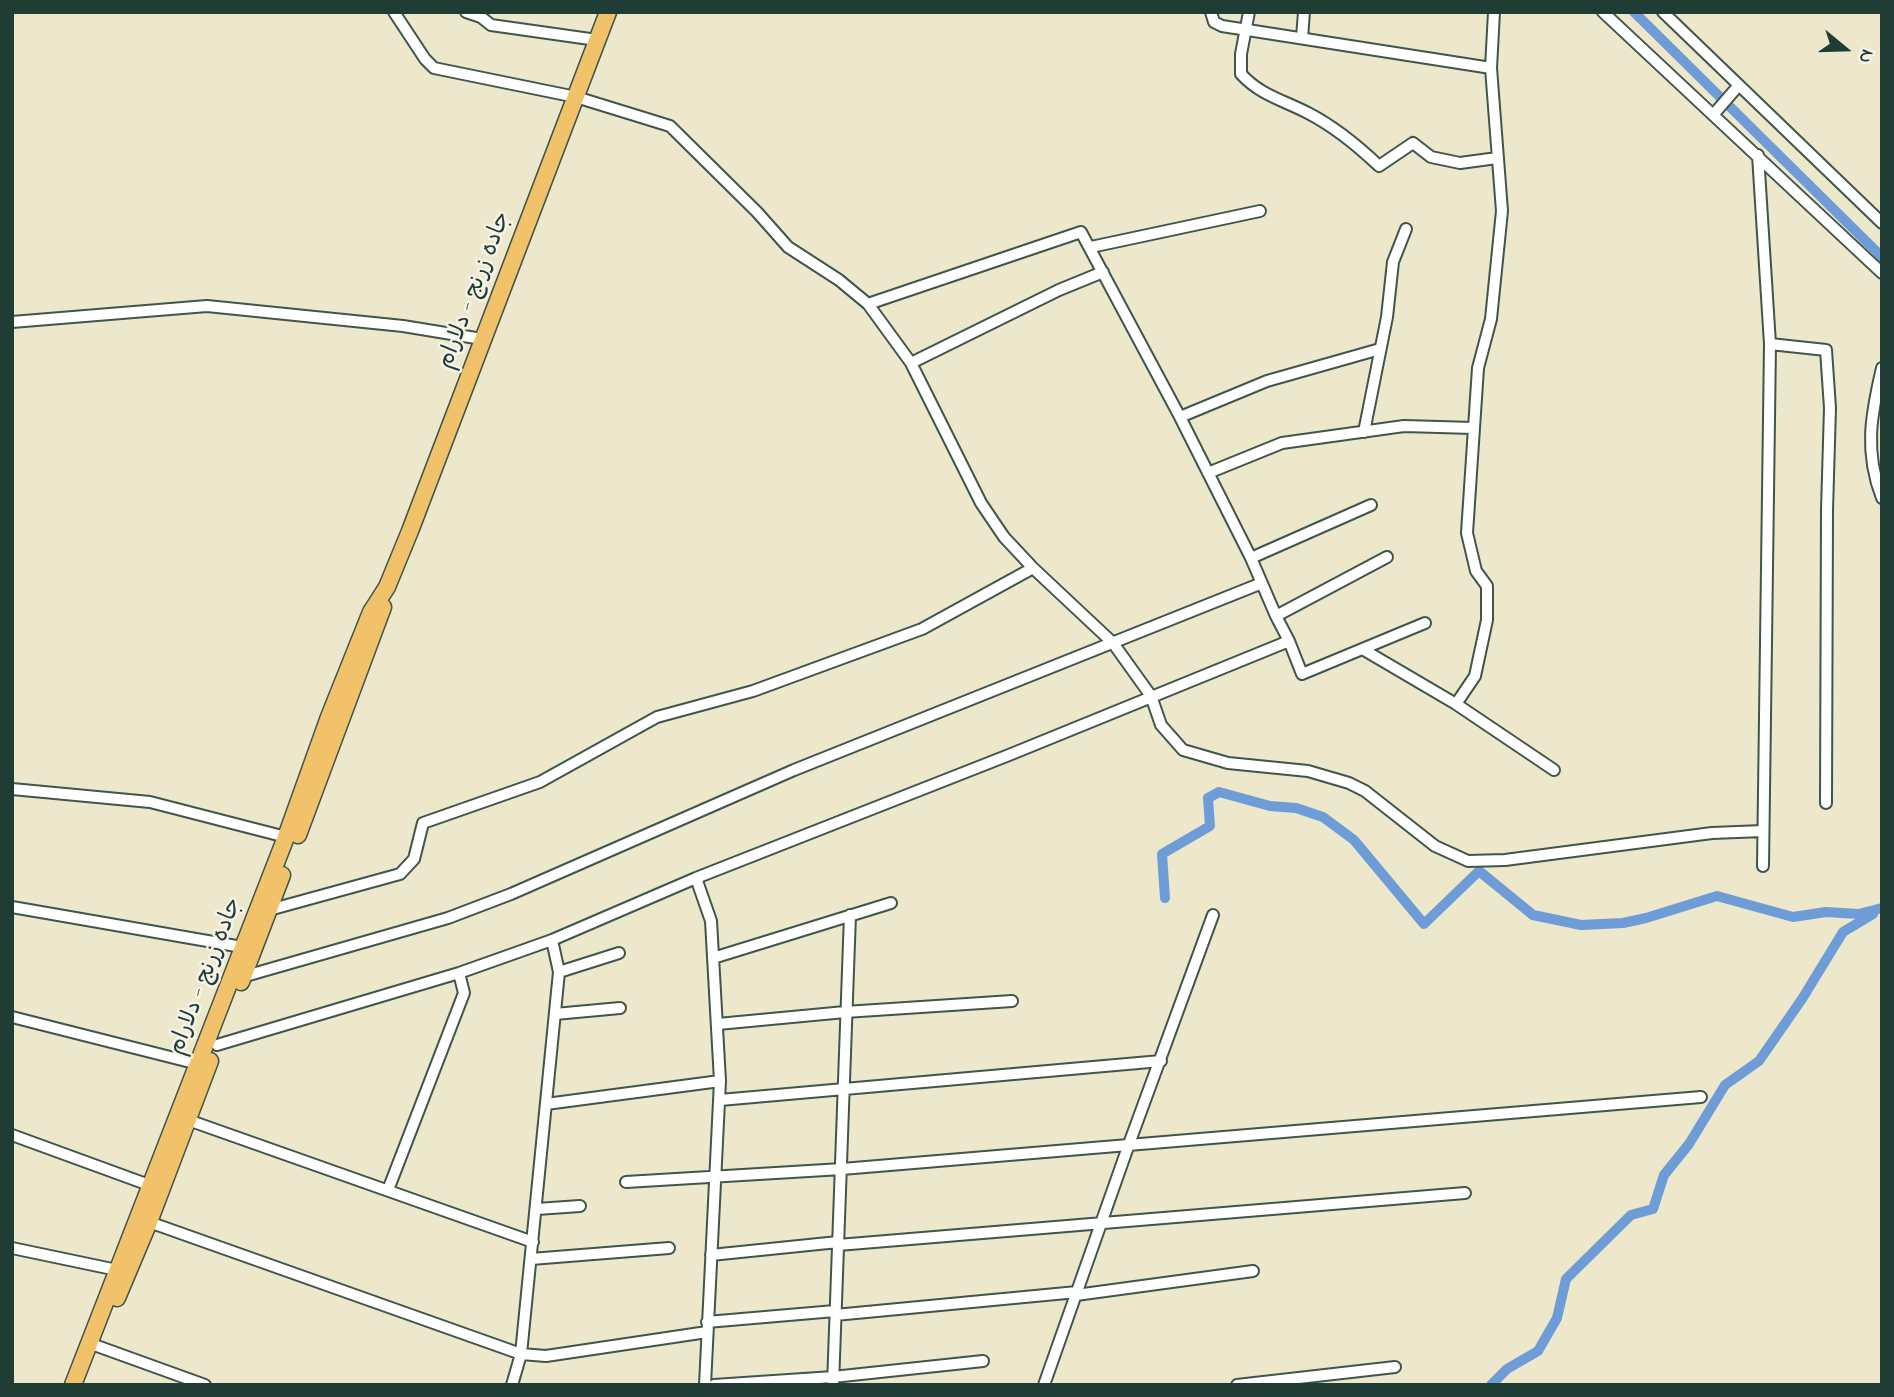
<!DOCTYPE html>
<meta charset="utf-8">
<style>
body{margin:0}
#map{position:relative;width:1894px;height:1397px;overflow:hidden;background:#ede7cc;font-family:"Indie Flower",sans-serif}
canvas{display:block}
.frame{position:absolute;inset:0;border:14px solid #1f3d34;pointer-events:none}
.north{position:absolute;left:1810px;top:14px;width:70px;height:70px;-webkit-text-stroke:5px #f7f3e8;paint-order:stroke;rotate:109deg;font-size:19px;font-weight:700;line-height:28px;text-align:center;color:#1f3d34}
.north::after{content:'';display:block;margin:auto;width:24px;height:32px;background:#1f3d34;clip-path:polygon(50% 0,100% 100%,50% 72%,0 100%)}
</style>
<div id="map">
<canvas width="1894" height="1397"></canvas>
<div class="frame"></div>
<div class="north">N</div>
</div>
<script>
const ctx = document.querySelector('canvas').getContext('2d');
ctx.lineJoin = 'round';
function stroke(path, color, width, dash) {
  ctx.strokeStyle = color;
  ctx.lineWidth = width;
  ctx.lineCap = dash ? 'butt' : 'round';
  ctx.setLineDash(dash || []);
  ctx.stroke(path);
}
function label(font, color, halo, rows, align = 'center') {
  ctx.font = font + ' "Indie Flower","Playpen Sans Arabic",sans-serif';
  ctx.lineWidth = 5;
  ctx.setLineDash([]);
  ctx.textBaseline = 'middle';
  ctx.strokeStyle = halo;
  ctx.fillStyle = color;
  for (const [text, x, y, turn = 0] of rows) {
    ctx.save();
    ctx.translate(x, y);
    ctx.rotate((+turn || 0) * Math.PI / 180);
    ctx.textAlign = isNaN(turn) ? turn : align;
    if (halo) ctx.strokeText(text, 0, 0);
    ctx.fillText(text, 0, 0);
    ctx.restore();
  }
}
stroke(new Path2D(`
 M 1634,12 L 1882,257
 M 1165,898 L 1162,854 L 1210,826 L 1208,798 L 1219,792 L 1270,806 L 1296,808 L 1323,817 L 1354,840 L 1424,924 L 1479,871 L 1533,915 L 1581,925 L 1623,923 L 1646,918 L 1717,896 L 1793,917 L 1826,912 L 1859,914 L 1882,908
 M 1491,1385 L 1507,1369 L 1538,1351 L 1557,1318 L 1566,1279 L 1631,1215 L 1653,1209 L 1664,1175 L 1689,1144 L 1725,1085 L 1759,1061 L 1802,999 L 1843,932 L 1873,914`), '#6d9cd6', 10);
const minor = new Path2D(`
 M 394,12 L 425,59 L 434,68 L 576,97 L 670,126 L 757,212 L 788,247 L 839,280 L 868,304 L 911,363 L 981,503 L 1004,537 L 1033,568 L 1113,643 L 1151,696 L 1161,725 L 1183,750 L 1228,763 L 1308,771 L 1349,783 L 1365,791 L 1435,846 L 1468,861 L 1505,860 L 1712,833 L 1763,831
 M 466,12 L 481,17 L 491,25 L 597,40
 M 1211,12 L 1214,22 L 1222,26 L 1491,68 L 1502,211 L 1491,319 L 1478,368 L 1467,533 L 1476,571 L 1487,586 L 1487,620 L 1475,676 L 1456,704
 M 1249,12 L 1241,54 L 1241,74 C 1260,95 1283,100 1308,113 C 1335,127 1357,145 1379,166 L 1413,143 L 1431,157 L 1460,163 L 1497,158
 M 1603,12 L 1882,273
 M 1663,12 L 1882,223
 M 1302,38 L 1304,12
 M 1491,68 L 1494,12
 M 1713,115 L 1739,85
 M 1758,155 L 1770,344 L 1763,866
 M 1091,247 L 1260,211
 M 868,304 L 1081,232 L 1180,417 L 1251,558 L 1276,616
 M 12,322 L 207,306 L 403,326 L 482,339
 M 1770,344 L 1826,350 L 1830,408 L 1827,510 L 1826,803
 M 911,363 L 1059,290 L 1103,272
 M 1882,368 C 1871,415 1864,452 1882,498
 M 1180,417 L 1267,381 L 1380,349
 M 1364,432 L 1387,317 L 1393,262 L 1406,229
 M 1208,473 L 1282,443 L 1404,426 L 1473,428
 M 1251,558 L 1371,505
 M 1289,641 L 1302,674 L 1425,623
 M 1364,650 L 1456,704 L 1554,770
 M 12,789 L 150,802 L 286,837
 M 696,878 L 711,921 L 720,1081 L 705,1385
 M 12,907 L 242,947
 M 269,910 L 400,874 L 414,859 L 423,823 L 540,782 L 657,717 L 753,691 L 922,629 L 1033,568
 M 713,958 L 891,903
 M 559,972 L 619,953
 M 242,977 L 448,918 L 511,894 L 794,770 L 1262,583
 M 555,1014 L 620,1008
 M 12,1017 L 198,1064
 M 718,1024 L 845,1012 L 1012,1001
 M 217,1045 L 459,973 L 552,940 L 696,878 L 1009,755 L 1289,641 L 1276,616 L 1387,557
 M 720,1100 L 1161,1061
 M 546,1104 L 720,1081
 M 188,1120 L 533,1242
 M 12,1135 L 149,1185
 M 626,1182 L 842,1169 L 1701,1097
 M 388,1190 L 464,993 L 459,973
 M 537,1209 L 580,1206
 M 149,1222 L 521,1354 L 546,1356 L 707,1332
 M 838,1245 L 1465,1193
 M 12,1248 L 117,1270
 M 711,1255 L 838,1242
 M 531,1259 L 669,1248
 M 1076,1295 L 1253,1271
 M 835,1315 L 1077,1292
 M 707,1322 L 835,1311
 M 97,1346 L 205,1385
 M 512,1385 L 521,1354 L 559,972 L 552,940
 M 714,1385 L 833,1377 L 983,1361
 M 833,1385 L 850,915
 M 1044,1385 L 1129,1144 L 1213,915
 M 1237,1385 L 1395,1367`);
const highway = new Path2D(`
 M 298,835 L 383,607
 M 241,982 L 282,875
 M 117,1298 L 149,1222 L 210,1061
 M 73,1385 L 286,837 L 329,717 L 371,612 L 387,587 L 410,531 L 608,12`);
stroke(minor, '#3e564b', 14);
stroke(highway, '#3e564b', 19);
stroke(minor, '#fff', 10);
stroke(highway, '#f2c26a', 16);
label('23px', '#1f3d34', '#f7f3e8', [
 ["جاده زرنج - دلارام",476,291,-69],
 ["جاده زرنج - دلارام",207,977,-69]
]);
</script>
